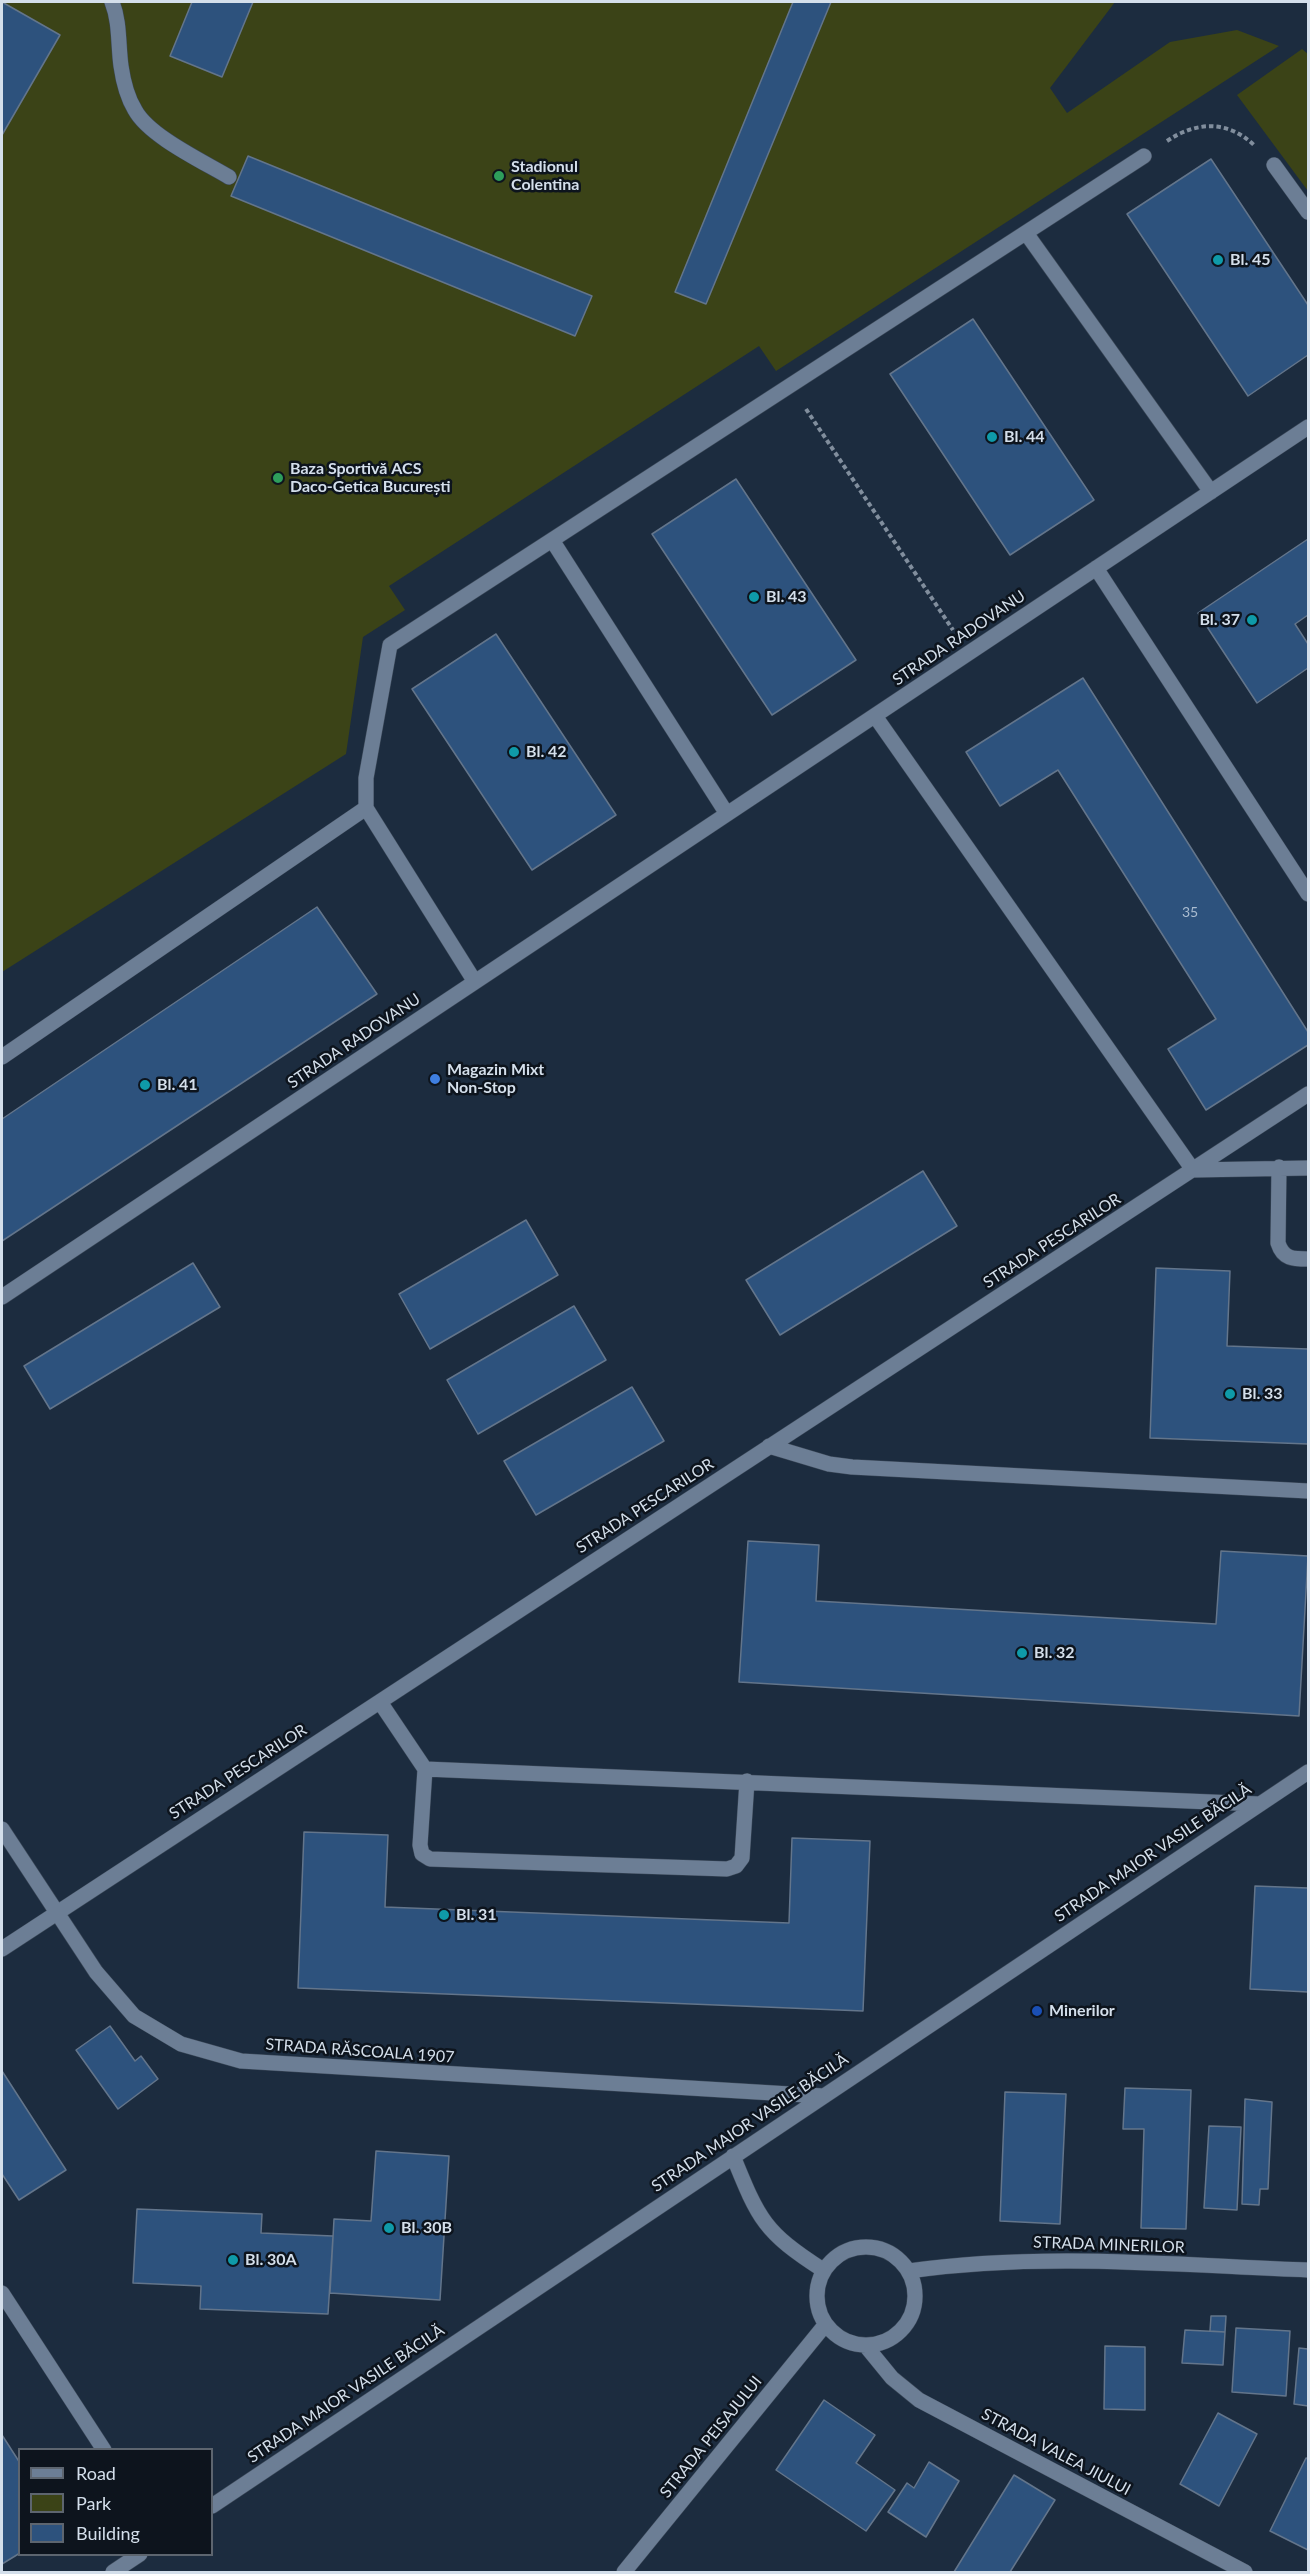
<!DOCTYPE html>
<meta charset="utf-8">
<style>
body{margin:0}
#map{position:relative;width:1310px;height:2574px;overflow:hidden;background:#1c2c3f;font-family:Lato,sans-serif}
canvas{display:block}
.frame{position:absolute;inset:0;border:3px solid #d4dfeb;pointer-events:none}
.legend{position:absolute;left:18px;top:2448px;width:195px;height:108px;box-sizing:border-box;background:#0d141d;border:2px solid #5d656f;margin:0;padding:8px 10px;list-style:none;font-size:18px;color:#d4dfeb}
.legend li{display:flex;align-items:center;gap:12px;height:30px}
.legend b{width:30px;border:2px solid #5d656f}
</style>
<div id="map">
<canvas width="1310" height="2574"></canvas>
<div class="frame"></div>
<ul class="legend">
<li><b style="height:8px;background:#6c7e95"></b>Road</li>
<li><b style="height:16px;background:#3b4317"></b>Park</li>
<li><b style="height:16px;background:#2d527d"></b>Building</li>
</ul>
</div>
<script>
const ctx = document.querySelector('canvas').getContext('2d');
ctx.lineJoin = 'round';
function paint(path, color) {
  ctx.fillStyle = color;
  ctx.fill(path, 'evenodd');
}
function stroke(path, color, width, dash) {
  ctx.strokeStyle = color;
  ctx.lineWidth = width;
  ctx.lineCap = dash ? 'butt' : 'round';
  ctx.setLineDash(dash || []);
  ctx.stroke(path);
}
function label(font, color, halo, rows, align = 'center') {
  ctx.font = font + ' Lato,sans-serif';
  ctx.lineWidth = 5;
  ctx.setLineDash([]);
  ctx.textBaseline = 'middle';
  ctx.strokeStyle = halo;
  ctx.fillStyle = color;
  for (const [text, x, y, turn = 0] of rows) {
    ctx.save();
    ctx.translate(x, y);
    ctx.rotate((+turn || 0) * Math.PI / 180);
    ctx.textAlign = isNaN(turn) ? turn : align;
    if (halo) ctx.strokeText(text, 0, 0);
    ctx.fillText(text, 0, 0);
    ctx.restore();
  }
}
paint(new Path2D(`
 M 2,2 L 1115,2 L 1050,88 L 1067,113 L 1170,42 L 1237,30 L 1279,46 L 776,371 L 759,346 L 389,586 L 405,610 L 363,637 L 346,754 L 2,972 Z
 M 1302,49 L 1308,54 L 1308,191 L 1237,95 Z`), '#3b4317');
const building = new Path2D(`
 M 2,2 L 60,35 L 2,135 Z
 M 192,2 L 253,2 L 222,77 L 170,56 Z
 M 793,2 L 831,2 L 706,304 L 675,292 Z
 M 248,156 L 592,296 L 575,336 L 231,196 Z
 M 1211,159 L 1308,305 L 1308,355 L 1248,396 L 1127,214 Z
 M 973,319 L 1094,500 L 1010,555 L 890,374 Z
 M 736,479 L 856,660 L 772,715 L 652,534 Z
 M 1308,539 L 1308,615 L 1295,624 L 1308,644 L 1308,668 L 1257,703 L 1198,613 Z
 M 496,634 L 616,815 L 532,870 L 412,689 Z
 M 1083,678 L 1308,1032 L 1308,1045 L 1206,1110 L 1168,1049 L 1216,1019 L 1058,770 L 1000,806 L 966,752 Z
 M 317,907 L 377,994 L 2,1241 L 2,1119 Z
 M 923,1171 L 957,1226 L 780,1335 L 746,1280 Z
 M 526,1220 L 558,1275 L 430,1349 L 399,1294 Z
 M 193,1263 L 220,1307 L 50,1409 L 24,1366 Z
 M 1156,1268 L 1230,1271 L 1227,1346 L 1308,1349 L 1308,1444 L 1150,1438 Z
 M 574,1306 L 606,1360 L 478,1434 L 447,1380 Z
 M 632,1387 L 664,1441 L 536,1515 L 504,1461 Z
 M 748,1541 L 819,1545 L 816,1601 L 1216,1624 L 1221,1551 L 1308,1556 L 1299,1716 L 739,1682 Z
 M 304,1832 L 388,1835 L 385,1907 L 789,1923 L 792,1838 L 870,1841 L 863,2011 L 298,1988 Z
 M 1255,1886 L 1308,1888 L 1308,1992 L 1250,1989 Z
 M 110,2026 L 135,2061 L 141,2056 L 158,2079 L 118,2109 L 76,2050 Z
 M 2,2071 L 66,2170 L 19,2200 L 2,2174 Z
 M 1125,2088 L 1191,2090 L 1186,2229 L 1141,2228 L 1144,2129 L 1123,2129 Z
 M 1005,2092 L 1066,2094 L 1060,2224 L 1000,2221 Z
 M 1245,2099 L 1272,2102 L 1268,2189 L 1260,2189 L 1259,2205 L 1242,2204 Z
 M 1209,2126 L 1241,2127 L 1237,2210 L 1204,2208 Z
 M 376,2151 L 449,2156 L 440,2300 L 330,2293 L 334,2219 L 371,2221 Z
 M 137,2209 L 262,2214 L 261,2233 L 333,2236 L 328,2314 L 200,2309 L 201,2286 L 133,2283 Z
 M 1211,2316 L 1226,2316 L 1225,2332 L 1210,2331 Z
 M 1236,2328 L 1290,2331 L 1286,2396 L 1232,2392 Z
 M 1185,2330 L 1225,2332 L 1223,2365 L 1182,2363 Z
 M 1105,2346 L 1145,2347 L 1145,2410 L 1104,2409 Z
 M 1299,2348 L 1308,2349 L 1308,2406 L 1294,2404 Z
 M 824,2400 L 875,2435 L 856,2463 L 895,2490 L 866,2531 L 776,2470 Z
 M 1218,2413 L 1257,2434 L 1219,2506 L 1180,2484 Z
 M 2,2435 L 20,2463 L 20,2553 L 2,2564 Z
 M 1306,2458 L 1308,2459 L 1308,2550 L 1270,2531 Z
 M 929,2462 L 959,2481 L 926,2537 L 888,2512 L 907,2483 L 914,2488 Z
 M 1014,2475 L 1055,2500 L 1010,2572 L 954,2572 Z`);
paint(building, '#2d527d');
stroke(building, '#63758b', 1.5);
const minor = new Path2D(`
 M 112,2 C 120,22 118,44 121,66 C 123,80 127,97 135,110 C 149,136 202,161 229,177
 M 1274,165 L 1308,212
 M 1026,233 L 1211,492
 M 552,540 L 727,814
 M 1096,568 L 1308,894
 M 875,716 L 1193,1170 L 1308,1168
 M 475,982 L 366,808 L 366,778 L 390,645 L 1144,156
 M 2,1057 L 366,808
 M 1279,1167 L 1278,1243 C 1283,1259 1293,1259 1308,1259
 M 2,1297 L 1308,427
 M 769,1446 L 829,1464 L 852,1467 L 1308,1491
 M 380,1702 L 425,1769 L 1259,1804
 M 425,1769 L 420,1845 L 422,1854 L 430,1859 L 727,1869 L 736,1866 L 742,1858 L 747,1781
 M 2,1829 L 96,1972 L 134,2016 L 181,2044 L 241,2061 L 823,2096
 M 2,1949 L 1308,1094
 M 733,2156 C 759,2220 764,2232 823,2270
 M817 2296a49 49 0 1 1 98 0a49 49 0 1 1-98 0Z
 M 909,2271 C 1041,2252 1175,2265 1308,2270
 M 2,2293 L 104,2450
 M 865,2345 L 892,2378 L 919,2400 L 1245,2572
 M 212,2506 L 1308,1772
 M 113,2572 L 140,2554
 M 624,2572 L 825,2325`);
stroke(minor, '#3c4959', 16);
stroke(new Path2D(`
 M 1167,141 C 1197,121 1228,120 1255,146
 M 806,409 L 953,630`), '#818e9d', 4, [4.5, 3]);
stroke(minor, '#6c7e95', 15);
for (const [x, y, r, color] of [
 [499,176,6,"#2e9e5b"],
 [1218,260,6,"#0f9aa8"],
 [992,437,6,"#0f9aa8"],
 [278,478,6,"#2e9e5b"],
 [754,597,6,"#0f9aa8"],
 [1252,620,6,"#0f9aa8"],
 [514,752,6,"#0f9aa8"],
 [435,1079,6,"#3f7fe0"],
 [145,1085,6,"#0f9aa8"],
 [1230,1394,6,"#0f9aa8"],
 [1022,1653,6,"#0f9aa8"],
 [444,1915,6,"#0f9aa8"],
 [1037,2011,6,"#1a4fb4"],
 [389,2228,6,"#0f9aa8"],
 [233,2260,6,"#0f9aa8"]
]) {
  const dot = new Path2D();
  dot.arc(x, y, r, 0, 2 * Math.PI);
  ctx.fillStyle = color;
  ctx.fill(dot);
  stroke(dot, '#0d141d', 2);
}
label('14px', '#aabcd0', null, [
 ["35",1190,912]
]);
label('bold 16px', '#d4dfeb', '#0d141d', [
 ["Stadionul",511,167],
 ["Colentina",511,185],
 ["Bl. 45",1230,260],
 ["Bl. 44",1004,437],
 ["Baza Sportivă ACS",290,469],
 ["Daco-Getica București",290,487],
 ["Bl. 43",766,597],
 ["Bl. 37",1240,620,"right"],
 ["Bl. 42",526,752],
 ["Magazin Mixt",447,1070],
 ["Non-Stop",447,1088],
 ["Bl. 41",157,1085],
 ["Bl. 33",1242,1394],
 ["Bl. 32",1034,1653],
 ["Bl. 31",456,1915],
 ["Minerilor",1049,2011],
 ["Bl. 30B",401,2228],
 ["Bl. 30A",245,2260]
], 'left');
label('16px', '#d4dfeb', '#0d141d', [
 ["STRADA RADOVANU",959,638,-34],
 ["STRADA RADOVANU",354,1041,-34],
 ["STRADA PESCARILOR",1052,1241,-33],
 ["STRADA PESCARILOR",645,1506,-33],
 ["STRADA PESCARILOR",238,1772,-33],
 ["STRADA MAIOR VASILE BĂCILĂ",1153,1853,-34],
 ["STRADA RĂSCOALA 1907",360,2051,4],
 ["STRADA MAIOR VASILE BĂCILĂ",750,2123,-34],
 ["STRADA MINERILOR",1109,2245,2],
 ["STRADA MAIOR VASILE BĂCILĂ",346,2394,-34],
 ["STRADA PEISAJULUI",711,2437,-51],
 ["STRADA VALEA JIULUI",1056,2452,28]
]);
</script>
